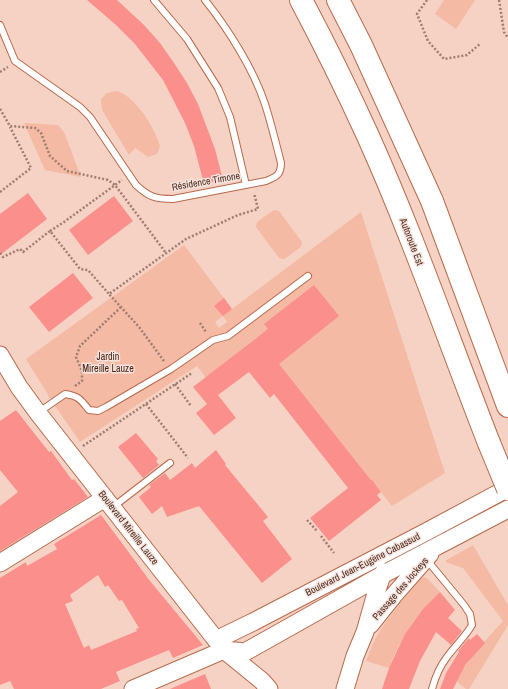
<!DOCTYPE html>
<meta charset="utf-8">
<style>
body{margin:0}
canvas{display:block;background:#f5d2c4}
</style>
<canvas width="508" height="689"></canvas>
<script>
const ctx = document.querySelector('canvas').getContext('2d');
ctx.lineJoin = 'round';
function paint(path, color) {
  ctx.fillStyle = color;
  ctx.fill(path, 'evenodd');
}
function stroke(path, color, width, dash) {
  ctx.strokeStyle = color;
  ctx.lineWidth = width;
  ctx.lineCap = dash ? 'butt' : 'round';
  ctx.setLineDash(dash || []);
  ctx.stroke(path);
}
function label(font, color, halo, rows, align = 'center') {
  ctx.font = font + ' "Archivo Narrow",sans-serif';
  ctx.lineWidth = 3;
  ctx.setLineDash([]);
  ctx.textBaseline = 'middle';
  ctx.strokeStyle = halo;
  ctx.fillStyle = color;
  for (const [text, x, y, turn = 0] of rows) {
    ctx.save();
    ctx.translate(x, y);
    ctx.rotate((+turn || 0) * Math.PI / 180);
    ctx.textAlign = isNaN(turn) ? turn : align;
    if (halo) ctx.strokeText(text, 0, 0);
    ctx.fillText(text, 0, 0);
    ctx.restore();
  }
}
paint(new Path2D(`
 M 444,0 L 475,0 L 456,29 L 435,14 Z
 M 117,91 C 137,98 154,127 160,146 L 157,154 L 148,157 L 135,148 L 129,155 L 102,110 L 101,99 L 107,93 Z
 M 24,123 L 58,125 L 64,132 L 81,177 L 45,170 Z
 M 274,210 L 279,211 L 302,242 L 301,247 L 284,259 L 279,258 L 256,227 L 257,222 Z
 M 361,212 L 445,473 L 392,506 L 257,337 L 206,378 L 197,366 L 80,442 L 53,403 L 26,359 L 184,245 L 232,309 ZM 223,316 L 227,322 L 219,328 L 215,322 Z
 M 473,545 L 508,605 L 508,625 L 469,689 L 466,689 L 457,682 C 467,658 486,640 503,621 L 463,568 L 448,563 L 445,561 Z
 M 424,577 L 428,579 L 440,592 C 416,616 401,637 389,668 L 366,661 L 374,641 L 385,623 L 419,579 Z`), '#f4baa4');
paint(new Path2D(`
 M 87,0 L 117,0 L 144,25 L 160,43 L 174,63 L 187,83 L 198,104 L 215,149 L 223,180 L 204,184 L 194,146 L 185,123 L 163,80 L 135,44 L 116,25 Z
 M 28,193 L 47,219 L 0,255 L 0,214 Z
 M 114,196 L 133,221 L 88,255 L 69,230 Z
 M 73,273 L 93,298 L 49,332 L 29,307 Z
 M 314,285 L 339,316 L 279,364 L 371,480 L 372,480 L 381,492 L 377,495 L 381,500 L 329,541 L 310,518 L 348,488 L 274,394 L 270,398 L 249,372 L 218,395 L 236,418 L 214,435 L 196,413 L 207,404 L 193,387 L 268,329 L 264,324 Z
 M 224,298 L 232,309 L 223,316 L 214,306 Z
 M 16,410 L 49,452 L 51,451 L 72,480 L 74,479 L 88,497 L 0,551 L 0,506 L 18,492 L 0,470 L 0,421 Z
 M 136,433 L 158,459 L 156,461 L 159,465 L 143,478 L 118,447 Z
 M 216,450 L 226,464 L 225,465 L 268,517 L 263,521 L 292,559 L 262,583 L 199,506 L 167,517 L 162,506 L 152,514 L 139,497 L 151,487 L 149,485 L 165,473 L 170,480 L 192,463 L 195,468 Z
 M 101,515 L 150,581 L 203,645 L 173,658 L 169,650 L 116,672 L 120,681 L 101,689 L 14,689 L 10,681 L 0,685 L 0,578 L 26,562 L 27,566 L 57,549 L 54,544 ZM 98,575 L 105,587 L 108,585 L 119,601 L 122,600 L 139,628 L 136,629 L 137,631 L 91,650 L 89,645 L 84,648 L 65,604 L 73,601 L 70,595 Z
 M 440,592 L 455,610 L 448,618 L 462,631 L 451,645 L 436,632 L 420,661 L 409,689 L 382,689 L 389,668 L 405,634 L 423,609 Z
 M 477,634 L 485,643 L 466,664 L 453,689 L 440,689 L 446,673 L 459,652 L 458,651 L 469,638 L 470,640 Z
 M 205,674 L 211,689 L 170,689 Z`), '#fb8f8c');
const lane = new Path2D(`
 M 154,0 L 187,39 L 218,88 L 230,117 L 246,185
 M 0,25 L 15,61 L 80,107 L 90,117 L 136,185 C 149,197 155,199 173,199 L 266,181 C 276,177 281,175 281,163 C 276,143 271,123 265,104 C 253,68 228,29 205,0
 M 39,412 L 65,394 C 79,396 81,400 89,410 L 98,411 L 106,407 L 171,369 L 213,340 L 228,336 L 308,276
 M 113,507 L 170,463
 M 427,560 L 464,605 L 470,614 L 472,625 C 465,637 455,646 447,657 C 440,666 435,678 432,689`);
const secondary = new Path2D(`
 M 0,355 L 19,387 L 38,413 L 224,650 L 262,681 L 269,689
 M 0,563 L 105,498
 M 370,625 L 394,595 L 430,554
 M 216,640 L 253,622 L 426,532 L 508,488
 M 133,689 L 224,650 L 245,652 L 382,575 L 508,509
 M 345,689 L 355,656 L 365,632 L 376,593 L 382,575 L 384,572`);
const highway = new Path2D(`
 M 301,0 C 325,45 347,90 368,136 C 413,236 449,341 489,443
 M 338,0 L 361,45 L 432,201 L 508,406`);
stroke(lane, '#b86a4b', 8);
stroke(secondary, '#b86a4b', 19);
stroke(highway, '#b86a4b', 24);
stroke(new Path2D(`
 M 427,0 L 417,14 L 428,41 L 444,59 L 467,55 L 480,44
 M 499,0 L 504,32 L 508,38
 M 0,72 L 8,67
 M 0,109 L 10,126 L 35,128 L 41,133 L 50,156 L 67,171 L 108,180 L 115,185 L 166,253
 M 0,192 L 31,168 L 10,127
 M 50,231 L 64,222 L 122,180
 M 0,253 L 3,257 L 20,249 L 23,252 L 50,231 L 80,269 L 88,270 L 109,294
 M 200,323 L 206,332
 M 164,361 L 139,327 L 109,294 L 186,239 L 238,215 L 258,209 L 254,193
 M 175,384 L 191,406
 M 75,386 L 82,381 L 82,371 L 76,357 L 80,346 L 121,307
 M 146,404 L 188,458
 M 83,446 L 192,373
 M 307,520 L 317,531
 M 321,536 L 334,553`), '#9f7d6f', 2.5, [2, 2]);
stroke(lane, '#fff', 6);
stroke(secondary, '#fff', 17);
stroke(highway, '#fff', 22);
const highwayBridge = new Path2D(`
 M 489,443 L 508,489`);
stroke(highwayBridge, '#b86a4b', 24, []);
stroke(highwayBridge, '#fff', 22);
label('10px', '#4d2b1e', '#f5e3dd', [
 ["Résidence Timone",206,182,-10],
 ["Autoroute Est",411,242,69],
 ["Boulevard Mireille Lauze",128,528,52],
 ["Boulevard Jean-Eugène Cabassud",363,565,-27],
 ["Passage des Jockeys",401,589,-49]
]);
label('10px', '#461f10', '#f5e3dd', [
 ["Jardin",108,357],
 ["Mireille Lauze",108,369]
]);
</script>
